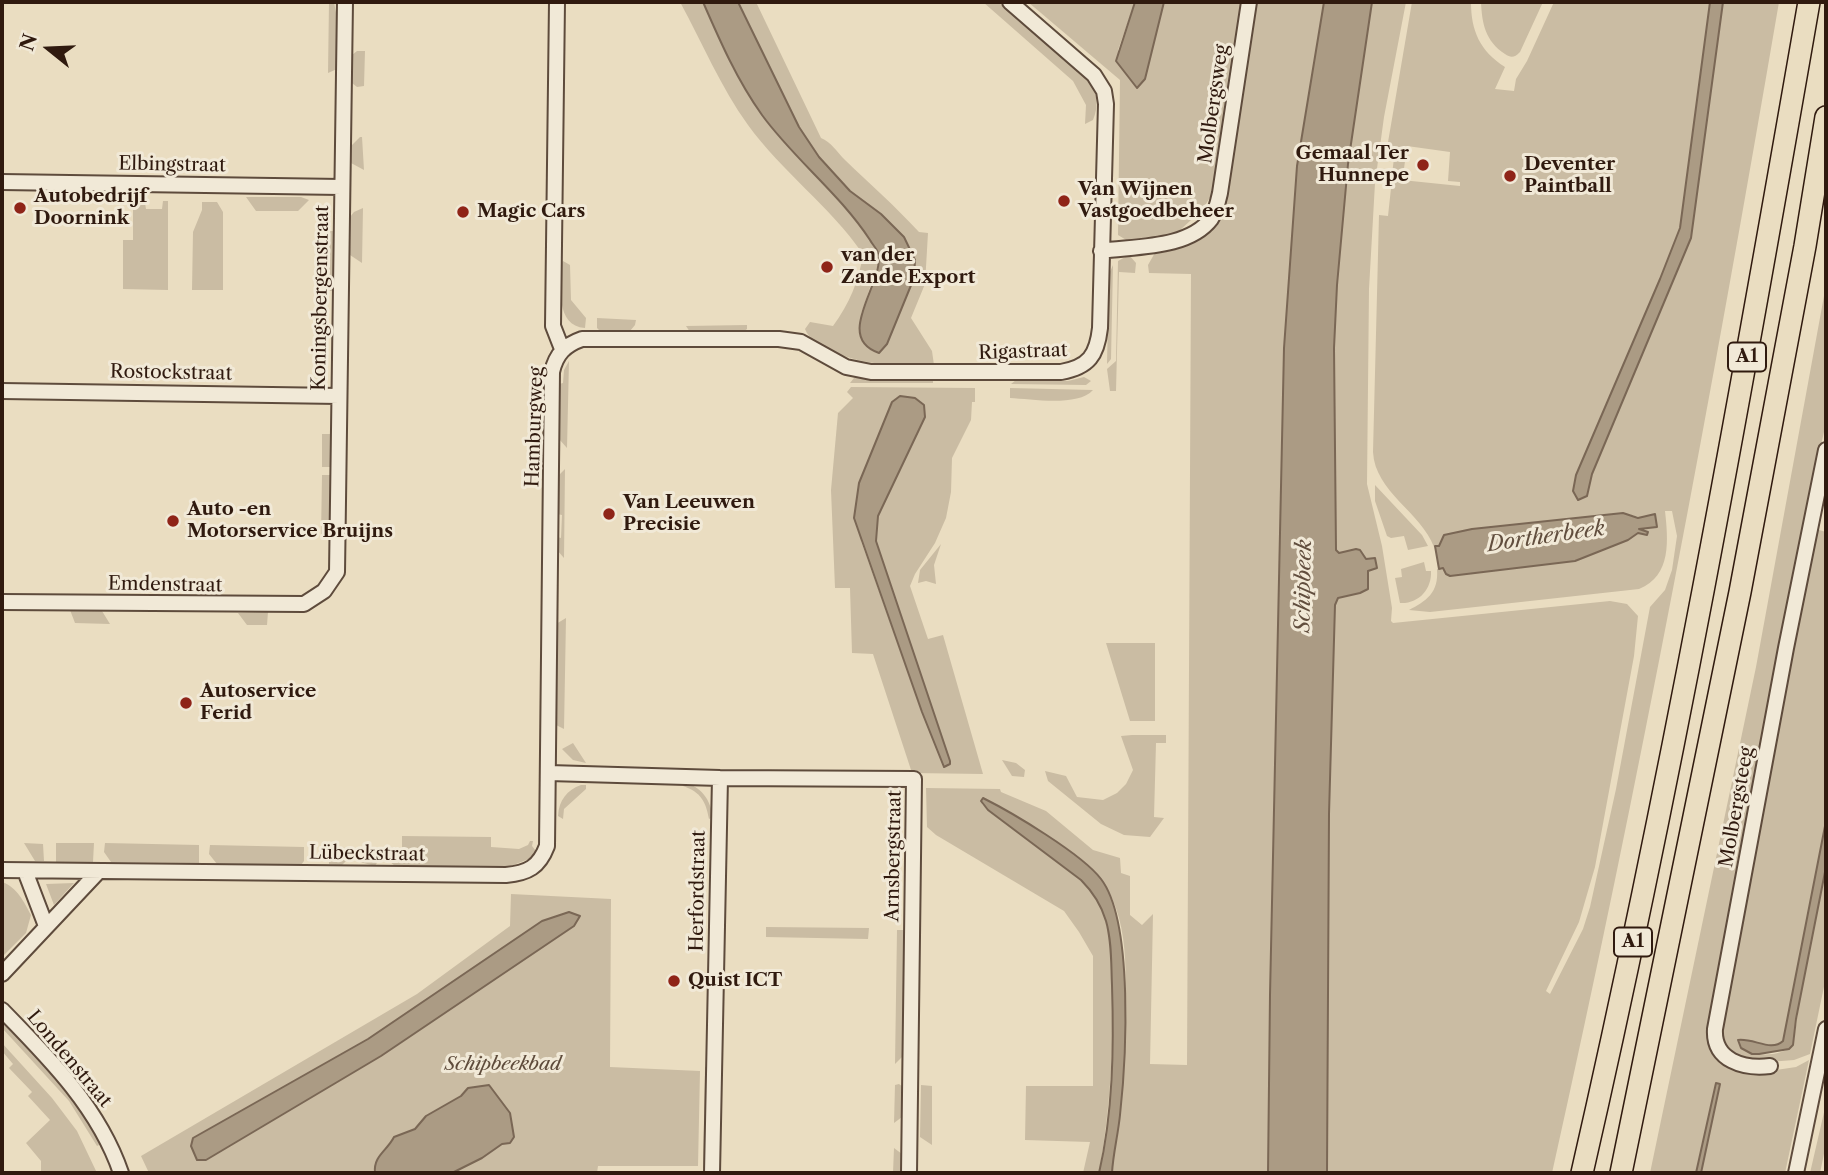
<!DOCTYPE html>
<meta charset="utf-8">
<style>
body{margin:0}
#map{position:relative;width:1828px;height:1175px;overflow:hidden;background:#eaddc1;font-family:"Libre Caslon Text",serif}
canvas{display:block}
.frame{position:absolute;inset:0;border:4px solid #301a0f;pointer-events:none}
.north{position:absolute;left:14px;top:14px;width:70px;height:70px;-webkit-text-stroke:5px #f1e9d7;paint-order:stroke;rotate:288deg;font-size:19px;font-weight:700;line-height:28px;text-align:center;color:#301a0f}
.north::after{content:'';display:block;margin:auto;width:24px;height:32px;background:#301a0f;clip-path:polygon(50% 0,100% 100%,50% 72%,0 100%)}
</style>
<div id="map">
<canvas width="1828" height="1175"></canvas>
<div class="frame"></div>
<div class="north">N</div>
</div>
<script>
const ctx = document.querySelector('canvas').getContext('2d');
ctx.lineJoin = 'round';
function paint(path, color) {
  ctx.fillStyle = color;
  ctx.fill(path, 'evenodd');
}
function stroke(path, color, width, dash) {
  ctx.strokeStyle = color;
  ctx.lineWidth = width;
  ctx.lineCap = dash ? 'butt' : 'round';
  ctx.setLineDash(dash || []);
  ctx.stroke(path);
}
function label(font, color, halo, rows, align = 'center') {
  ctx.font = font + ' "Libre Caslon Text",serif';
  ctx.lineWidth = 6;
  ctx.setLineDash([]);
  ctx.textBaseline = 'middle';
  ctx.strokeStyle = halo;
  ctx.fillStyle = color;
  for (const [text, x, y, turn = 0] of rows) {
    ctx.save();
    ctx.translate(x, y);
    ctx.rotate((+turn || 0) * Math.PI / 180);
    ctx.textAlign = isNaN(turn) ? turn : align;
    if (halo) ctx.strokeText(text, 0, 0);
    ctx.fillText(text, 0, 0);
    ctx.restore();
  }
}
paint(new Path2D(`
 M 329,2 L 334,2 L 337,18 L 337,69 L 328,73 Z
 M 680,2 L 703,2 L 733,68 L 862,228 L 878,253 L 878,264 L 861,314 L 880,350 L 887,344 L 881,214 L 850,191 L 819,157 L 799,127 L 738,2 L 756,2 L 821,138 C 831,142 837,152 845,160 C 870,184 895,206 919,232 L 928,233 L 925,284 L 911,318 L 932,351 L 934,365 C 896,365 859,367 825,347 C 816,342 809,339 805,329 L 810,322 L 833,326 C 849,304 859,281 863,254 C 830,206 782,172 748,125 C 721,88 702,42 680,2 Z
 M 983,2 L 998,2 L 1090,80 C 1097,93 1099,106 1093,120 L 1085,124 L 1086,105 L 1073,81 Z
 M 1028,2 L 1135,2 L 1118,50 L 1145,79 L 1164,2 L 1241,2 L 1216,181 L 1211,196 L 1202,210 L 1179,231 L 1152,240 L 1128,241 L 1118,235 L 1120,80 Z
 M 1255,2 L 1324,2 L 1297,166 L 1284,348 L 1270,995 L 1268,1173 L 1112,1173 C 1113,1154 1118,1134 1120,1115 C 1123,1090 1123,1065 1124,1040 C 1125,990 1133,926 1103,882 C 1089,861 1009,810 985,800 L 982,804 L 988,810 L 1081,880 C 1093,892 1101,904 1106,921 C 1112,942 1111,964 1112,985 C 1114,1048 1110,1111 1099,1173 L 1083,1173 L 1090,1142 L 1025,1140 L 1026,1086 L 1093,1086 L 1093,956 L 1079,932 L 1064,911 L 936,835 L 927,827 L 926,788 L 1000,789 L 1001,792 L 1046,811 L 1093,850 L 1120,858 L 1121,873 L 1130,876 L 1130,915 L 1142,925 L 1153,914 L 1150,1064 L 1187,1065 L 1191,274 L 1149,273 L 1148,265 L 1156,251 C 1188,245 1202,241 1222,215 Z
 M 1372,2 L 1406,2 L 1384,117 L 1375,183 L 1369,289 L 1367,484 L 1382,546 L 1392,608 L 1391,621 L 1393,623 L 1610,601 L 1627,604 L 1638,616 L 1634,656 L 1595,867 L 1579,922 L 1546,991 L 1550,994 L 1583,929 L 1590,907 L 1616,789 L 1650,607 L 1665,590 L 1672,570 L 1677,536 L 1672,511 L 1665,511 C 1668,539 1672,576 1639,589 L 1430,612 L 1409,610 C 1426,601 1439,593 1437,569 L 1443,568 L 1446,574 L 1450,576 L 1575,561 L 1628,540 L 1638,533 L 1639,529 L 1657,526 L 1655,521 L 1623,513 L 1434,547 C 1421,512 1375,492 1373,452 L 1379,215 L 1388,216 L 1392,179 L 1460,186 L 1460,182 L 1448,181 L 1450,152 L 1407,146 L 1403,176 L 1392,175 L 1395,149 L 1387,148 L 1412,2 L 1471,2 C 1471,31 1480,51 1505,67 L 1495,89 L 1514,91 L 1516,79 L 1527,61 L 1554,2 L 1710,2 L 1680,228 L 1660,279 L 1577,475 L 1588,493 L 1592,474 L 1691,238 L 1723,2 L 1779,2 C 1712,394 1639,785 1552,1173 L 1327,1173 L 1329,814 L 1335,605 L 1337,598 L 1360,593 L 1369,585 L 1368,571 L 1377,568 L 1356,549 L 1339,553 L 1336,550 L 1334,348 L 1337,285 L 1348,164 Z
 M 1481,2 L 1543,2 L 1520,52 C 1514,58 1511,58 1505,54 C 1485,41 1482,23 1481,2 Z
 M 357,51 L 365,51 L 364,86 L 357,87 L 352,83 L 352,55 Z
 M 360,137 L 362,137 L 364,170 L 351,163 L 351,146 Z
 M 246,197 L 301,197 L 309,200 L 298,211 L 256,211 Z
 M 163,201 L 168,201 L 168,290 L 123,289 L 123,240 L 133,240 L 133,203 L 145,203 L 146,209 L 162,209 Z
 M 202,202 L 217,202 L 223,212 L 223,290 L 192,290 L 193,232 L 202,210 Z
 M 363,208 L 362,263 L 350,255 L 350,217 L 354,212 Z
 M 326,231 L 334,231 L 334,291 L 325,291 Z
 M 1129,255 L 1136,263 L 1135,273 L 1119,272 L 1116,391 L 1110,391 L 1107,369 L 1116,361 L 1118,261 Z
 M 563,261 L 570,265 L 571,300 L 586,318 L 585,328 C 555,326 561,286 561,265 Z
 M 1113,265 L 1111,359 L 1107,364 L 1109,274 Z
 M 1826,285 L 1826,423 L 1814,476 L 1713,1047 L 1776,1070 L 1796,1067 L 1809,1060 L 1785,1173 L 1701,1173 L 1720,1085 L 1718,1083 L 1716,1084 L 1696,1173 L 1650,1173 L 1756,667 Z
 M 597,318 L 636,320 L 635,325 L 630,331 L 600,331 L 597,328 Z
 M 747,325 L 747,329 L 743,332 L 690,332 L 686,326 Z
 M 569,361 L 567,448 L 559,439 L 559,384 L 563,383 L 564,370 Z
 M 1084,377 L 1091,381 L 1086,385 L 1011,384 L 1016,380 L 1068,381 Z
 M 854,378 L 933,380 L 933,383 L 850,383 Z
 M 851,387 L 975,388 L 975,402 L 972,402 L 971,420 L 952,458 L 951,492 L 946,518 L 935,543 L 915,574 L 910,586 L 928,639 L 943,635 L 983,774 L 912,773 L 873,654 L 852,653 L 850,588 L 835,588 L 831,490 L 838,413 L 853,398 L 847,392 ZM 925,417 L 878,516 L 876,541 L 950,761 L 922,712 L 861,541 Z
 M 1010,388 L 1093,390 C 1078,407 1032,399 1010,398 Z
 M 322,434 L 332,434 L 331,467 L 322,467 Z
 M 565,469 L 564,558 L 557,550 L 557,537 L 561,538 L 562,515 L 557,514 L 558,476 Z
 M 322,475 L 332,475 L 331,526 L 321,536 Z
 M 1375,485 L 1422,535 L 1428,546 L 1408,550 L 1404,536 L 1391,538 L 1387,536 L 1375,501 Z
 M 1819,530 L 1826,532 L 1826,821 L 1783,1041 C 1771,1051 1755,1041 1740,1039 L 1739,1045 C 1751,1058 1779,1057 1793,1046 L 1803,978 L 1826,867 L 1826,977 L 1810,1054 L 1794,1060 L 1756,1063 L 1726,1052 L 1719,1039 L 1814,532 Z
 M 941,544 L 934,565 L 936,584 L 926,581 L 918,583 L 920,570 Z
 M 1424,562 L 1426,571 L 1431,571 C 1432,589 1419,604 1400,603 L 1395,578 L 1402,577 L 1401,569 Z
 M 70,610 L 102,611 L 110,624 L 75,623 Z
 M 268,612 L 267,625 L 247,625 L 238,613 Z
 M 566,618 L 564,729 L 556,725 L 556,624 Z
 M 1106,643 L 1155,643 L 1155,721 L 1130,721 Z
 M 1132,735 L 1166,735 L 1166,743 L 1156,743 L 1154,817 L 1164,818 L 1150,837 L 1124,835 L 1101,824 L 1048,781 L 1045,771 L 1066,776 L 1077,797 L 1103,800 L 1117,793 L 1126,784 L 1133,770 L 1121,736 Z
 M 573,743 L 586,763 L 573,760 L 562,749 Z
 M 1002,760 L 1016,763 L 1025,770 L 1024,777 L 1012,776 Z
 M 683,782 C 702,787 710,799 713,817 L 709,819 C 706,802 701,792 683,786 Z
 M 581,785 L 586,785 L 586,789 L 564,809 L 563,819 L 558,816 C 559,800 567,790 581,785 Z
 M 402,836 L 491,837 L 491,847 L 519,849 L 528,845 L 530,841 L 533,841 L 532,846 L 536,851 L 529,859 L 508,867 L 395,866 L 389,861 L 389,847 L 402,848 Z
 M 24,843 L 43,844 L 44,861 L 35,861 Z
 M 56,843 L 94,843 L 93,862 L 56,862 Z
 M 105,843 L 199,845 L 199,863 L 111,862 L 104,852 Z
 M 210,845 L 304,847 L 304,861 L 301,865 L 217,864 L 209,854 Z
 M 329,847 L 347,848 L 348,859 L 342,865 L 329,864 Z
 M 358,847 L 380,848 L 380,858 L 375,866 L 360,862 Z
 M 2,882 C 17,887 24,902 31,915 L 26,933 L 2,957 Z
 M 74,883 L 54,905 L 46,884 Z
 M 511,894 L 611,899 L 610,1067 L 700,1071 L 698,1166 L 598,1166 L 597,1173 L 149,1173 L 141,1156 L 417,994 L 510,926 Z
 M 766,927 L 869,928 L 868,939 L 766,937 Z
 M 897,930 L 905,930 L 903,1056 L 895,1064 Z
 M 2,1017 L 76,1100 L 103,1143 L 97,1146 L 69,1101 L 2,1028 Z
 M 2,1043 L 52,1098 L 77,1131 L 97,1173 L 41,1173 L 41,1161 L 26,1143 L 50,1120 L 28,1096 L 32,1092 L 9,1068 L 13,1064 L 2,1051 Z
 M 705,1067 L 709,1067 L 707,1168 L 703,1168 Z
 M 899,1084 L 903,1087 L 902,1117 L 894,1123 L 895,1085 Z
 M 921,1085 L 932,1086 L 932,1145 L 920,1137 Z
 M 1825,1108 L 1826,1144 L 1820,1173 L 1810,1173 Z
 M 894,1148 L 902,1154 L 902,1173 L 893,1173 Z`), '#cabca3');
const water = new Path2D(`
 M 703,2 L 738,2 L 799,127 L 819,157 L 850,191 L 881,214 L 904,237 L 915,260 L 914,278 L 887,344 L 879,353 C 832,337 886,281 878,253 C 877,249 872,244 870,240 C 840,194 794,159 762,115 C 737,80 720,41 703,2 Z
 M 1135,2 L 1164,2 L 1145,79 L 1137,88 L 1116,61 Z
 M 1324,2 L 1372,2 L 1348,164 L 1337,285 L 1334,348 L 1336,550 L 1339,553 L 1356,549 L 1360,550 L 1366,559 L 1375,558 L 1377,568 L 1368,571 L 1368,589 L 1360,593 L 1338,598 L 1335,605 L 1329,814 L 1327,1173 L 1268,1173 L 1270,995 L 1284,348 L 1297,166 Z
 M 1710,2 L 1723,2 L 1691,238 L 1592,474 L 1587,496 L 1578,500 L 1573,491 L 1576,475 L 1660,279 L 1680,228 Z
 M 900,396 L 915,398 L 924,405 L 925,417 L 878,516 L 876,541 L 950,761 L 950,764 L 944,767 L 922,712 L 854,518 L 859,483 L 892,402 Z
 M 1623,513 L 1638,518 L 1655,514 L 1657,527 L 1639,529 L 1648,532 L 1647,535 L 1638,533 L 1628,540 L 1575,561 L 1450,576 L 1446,574 L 1443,568 L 1439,569 L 1435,546 L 1439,546 L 1444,535 L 1472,529 Z
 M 983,798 C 1013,813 1082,854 1101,879 C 1134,922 1126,1061 1120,1115 C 1118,1135 1113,1154 1112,1173 L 1099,1173 C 1113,1113 1114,1047 1112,985 C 1111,964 1112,942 1106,921 C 1101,904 1093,892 1081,880 L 988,810 L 981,801 Z
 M 1826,821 L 1826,867 L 1796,1019 L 1793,1045 L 1789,1049 L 1759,1054 L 1752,1054 L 1741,1048 L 1738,1040 C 1754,1038 1771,1052 1783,1041 Z
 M 569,912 L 580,916 L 574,926 L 381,1056 L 206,1160 L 197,1160 L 191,1146 L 193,1138 L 368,1039 L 542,921 Z
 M 1716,1083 L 1720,1084 L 1701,1173 L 1696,1173 Z
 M 489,1085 L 510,1113 L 514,1137 L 510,1143 L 502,1144 L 482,1158 L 452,1173 L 375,1173 C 373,1156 387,1151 394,1137 L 415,1129 L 426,1116 L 461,1096 L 468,1088 Z`);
paint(water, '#ab9b84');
stroke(water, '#7a6755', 2);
const minor = new Path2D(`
 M 557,2 L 553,326 L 562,349
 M 2,182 L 341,187
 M 1101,251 C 1135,246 1188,249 1211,219 C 1216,212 1218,202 1220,193 L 1249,2
 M 2,391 L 339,396
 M 2,602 L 304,604 L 324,591 L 337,572 L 345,2
 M 549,773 L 720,778 L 914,779 L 909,1173
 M 2,870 L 506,875 C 528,873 539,867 547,846 L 552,372 C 556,354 565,345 582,339 L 779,339 L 801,342 L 846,367 L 871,372 L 1061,372 C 1089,367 1097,355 1100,328 L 1106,104 L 1104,91 L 1094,75 L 1010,2
 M 25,871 L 46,926
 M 2,974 L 99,871
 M 2,1010 C 49,1058 99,1108 121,1173
 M 1770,1066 C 1744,1069 1713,1061 1715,1029 L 1786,648 L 1826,450
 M 712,1173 L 720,778
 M 1796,1173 L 1826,1029`);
const highway = new Path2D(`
 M 1582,1173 C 1671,785 1741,394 1809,2
 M 1621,1173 L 1740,592 L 1805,246 L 1826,117`);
stroke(minor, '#5e4b3c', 18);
stroke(highway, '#301a0f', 24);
stroke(minor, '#f1e9d7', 14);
stroke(highway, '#eaddc1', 21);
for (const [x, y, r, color] of [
 [1423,165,7,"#8f2418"],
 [1510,176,7,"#8f2418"],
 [1064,201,7,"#8f2418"],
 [20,208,7,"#8f2418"],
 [463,212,7,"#8f2418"],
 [827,267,7,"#8f2418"],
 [609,514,7,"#8f2418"],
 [173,521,7,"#8f2418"],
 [186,703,7,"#8f2418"],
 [674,981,7,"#8f2418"]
]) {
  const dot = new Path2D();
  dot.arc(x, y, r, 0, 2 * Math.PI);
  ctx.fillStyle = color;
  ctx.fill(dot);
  stroke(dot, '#f1e9d7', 2.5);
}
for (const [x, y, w] of [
 [1747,357,38],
 [1633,942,38]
]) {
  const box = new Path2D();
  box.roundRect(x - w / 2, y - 14.5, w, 29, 5);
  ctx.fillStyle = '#f1e9d7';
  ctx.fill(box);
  stroke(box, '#301a0f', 2);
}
label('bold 18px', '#301a0f', null, [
 ["A1",1747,357],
 ["A1",1633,942]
]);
label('19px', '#301a0f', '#f1e9d7', [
 ["Molbergsweg",1214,104,-82],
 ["Elbingstraat",172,165,1],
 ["Koningsbergenstraat",321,298,-89],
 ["Rigastraat",1023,352,-2],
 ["Rostockstraat",171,373,1],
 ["Hamburgweg",535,427,-88],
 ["Emdenstraat",165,585,1],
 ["Molbergsteeg",1737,807,-80],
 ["Lübeckstraat",367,854,1],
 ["Arnsbergstraat",894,856,-89],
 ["Herfordstraat",698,891,-89],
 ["Londenstraat",69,1059,50]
]);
label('bold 19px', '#301a0f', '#f1e9d7', [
 ["Gemaal Ter",1409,154,"right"],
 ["Hunnepe",1409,176,"right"],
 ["Deventer",1524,165],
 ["Paintball",1524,187],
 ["Van Wijnen",1078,190],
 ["Vastgoedbeheer",1078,212],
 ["Autobedrijf",34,197],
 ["Doornink",34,219],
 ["Magic Cars",477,212],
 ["van der",841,256],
 ["Zande Export",841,278],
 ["Van Leeuwen",623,503],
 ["Precisie",623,525],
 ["Auto -en",187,510],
 ["Motorservice Bruijns",187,532],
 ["Autoservice",200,692],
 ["Ferid",200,714],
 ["Quist ICT",688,981]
], 'left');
label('italic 19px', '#5e4b3b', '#f1e9d7', [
 ["Schipbeekbad",503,1065]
]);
label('italic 21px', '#614e3e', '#f1e9d7', [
 ["Dortherbeek",1546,537,-8],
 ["Schipbeek",1304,586,-89]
]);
</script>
